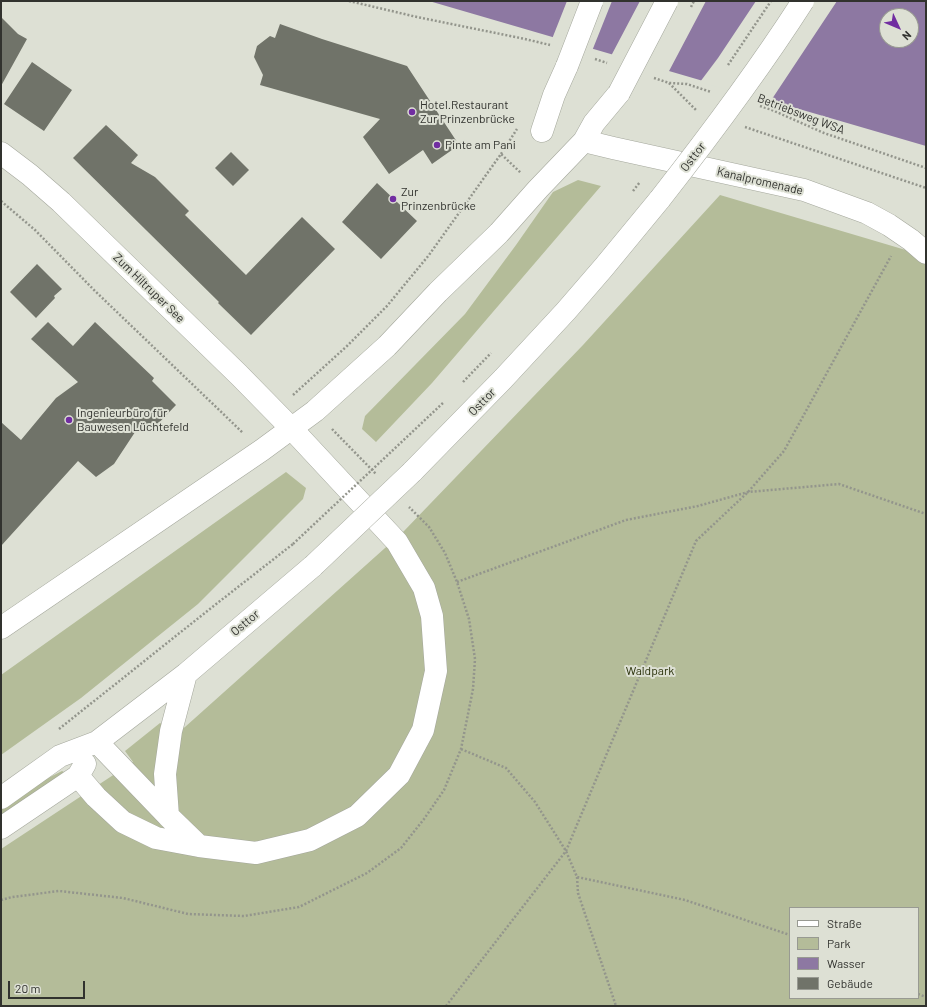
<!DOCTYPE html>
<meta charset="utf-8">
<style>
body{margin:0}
#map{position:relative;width:927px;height:1007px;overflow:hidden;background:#dde0d4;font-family:Barlow,sans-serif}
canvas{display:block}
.frame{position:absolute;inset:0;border:2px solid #31322e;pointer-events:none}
.legend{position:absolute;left:789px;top:907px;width:130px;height:92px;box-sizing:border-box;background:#dde0d4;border:1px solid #989a92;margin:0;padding:5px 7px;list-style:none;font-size:12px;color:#31322e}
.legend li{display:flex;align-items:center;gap:8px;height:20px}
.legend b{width:20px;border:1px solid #989a92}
.north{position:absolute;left:879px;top:8px;width:40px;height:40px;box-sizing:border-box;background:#dde0d4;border:1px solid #989a92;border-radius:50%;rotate:134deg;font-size:11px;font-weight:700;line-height:16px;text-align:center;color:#31322e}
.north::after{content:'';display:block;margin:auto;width:14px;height:18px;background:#712da1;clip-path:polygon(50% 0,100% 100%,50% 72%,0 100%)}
.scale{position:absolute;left:8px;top:981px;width:77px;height:18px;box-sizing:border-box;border:2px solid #31322e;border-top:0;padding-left:5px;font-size:12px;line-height:14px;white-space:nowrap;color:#31322e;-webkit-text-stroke:3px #dde0d4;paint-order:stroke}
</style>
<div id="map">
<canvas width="927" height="1007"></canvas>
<div class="frame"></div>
<ul class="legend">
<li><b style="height:5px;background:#fff"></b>Straße</li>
<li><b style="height:11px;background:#b4bc99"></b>Park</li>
<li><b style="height:11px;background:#8d78a2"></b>Wasser</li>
<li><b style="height:11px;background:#707369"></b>Gebäude</li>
</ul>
<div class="north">N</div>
<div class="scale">20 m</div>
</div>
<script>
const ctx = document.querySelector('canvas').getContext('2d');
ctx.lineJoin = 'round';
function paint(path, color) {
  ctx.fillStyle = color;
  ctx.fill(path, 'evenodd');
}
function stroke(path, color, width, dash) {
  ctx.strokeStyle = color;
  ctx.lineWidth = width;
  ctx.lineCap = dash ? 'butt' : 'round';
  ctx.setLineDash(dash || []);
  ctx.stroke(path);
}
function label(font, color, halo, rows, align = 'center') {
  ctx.font = font + ' Barlow,sans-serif';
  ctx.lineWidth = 4;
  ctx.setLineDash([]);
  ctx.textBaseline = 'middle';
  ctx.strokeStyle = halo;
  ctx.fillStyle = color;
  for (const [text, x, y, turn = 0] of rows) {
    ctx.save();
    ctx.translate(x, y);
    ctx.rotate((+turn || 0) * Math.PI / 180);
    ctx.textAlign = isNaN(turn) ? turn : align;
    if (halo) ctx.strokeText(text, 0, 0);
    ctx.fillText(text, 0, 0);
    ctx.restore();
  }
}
paint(new Path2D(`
 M 578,180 L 601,186 L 432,383 L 376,442 L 362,429 L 365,416 L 465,314 L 516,245 L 553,192 Z
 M 720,195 L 926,256 L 926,1006 L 1,1006 L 1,849 L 133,762 L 125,751 L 160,723 L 162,724 C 163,731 158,738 158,745 L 185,727 L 404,531 L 583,345 ZM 790,908 L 918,908 L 918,998 L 790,998 Z
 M 286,472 L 306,488 L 303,499 L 198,604 L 81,698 L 1,755 L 1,675 Z
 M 62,771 L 66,773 L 1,821 L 1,807 L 42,781 Z`), '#b4bc99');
paint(new Path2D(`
 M 429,1 L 926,1 L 926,146 ZM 887,16 L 911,16 L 911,40 L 887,40 Z`), '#8d78a2');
paint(new Path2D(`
 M 567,1 L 612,1 L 592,51 L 552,39 Z
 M 640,1 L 706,1 L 668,73 L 611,56 Z
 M 756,1 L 837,1 L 770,102 L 700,82 L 718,58 Z`), '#dde0d4');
paint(new Path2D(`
 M 1,17 L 18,34 L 27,39 L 1,86 Z
 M 280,24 L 322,39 L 407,66 L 459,145 L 432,164 L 423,150 L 389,174 L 363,137 L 380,119 L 260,85 L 263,75 L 254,57 L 257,46 L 270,36 L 275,38 Z
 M 32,62 L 72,90 L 44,131 L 4,104 Z
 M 106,125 L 138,155 L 131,163 L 155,177 L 189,211 L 185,215 L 246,275 L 302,217 L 335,249 L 251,335 L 218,303 L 219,302 L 73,158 Z
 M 231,152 L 249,170 L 233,186 L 215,168 Z
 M 377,183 L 417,221 L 381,259 L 342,222 Z
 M 37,264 L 62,289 L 54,296 L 55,298 L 36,318 L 10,292 Z
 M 48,322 L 73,346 L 95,322 L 154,378 L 152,381 L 176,405 L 151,431 L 141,423 L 114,464 L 96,477 L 78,461 L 1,546 L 1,422 L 21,440 L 56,398 L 78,382 L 31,339 Z`), '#707369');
const street = new Path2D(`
 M 542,131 L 554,95 L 567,66
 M 584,141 L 613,148 L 804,190 L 867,213 L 889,225 L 911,240 L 926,253
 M 1,153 L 30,175 L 61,202 L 239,375 L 291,428
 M 1,628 L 262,450 L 315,411 L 387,346 L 438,292 L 499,233 L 538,189 L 584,141 L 594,123 L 619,93`);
const secondary = new Path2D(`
 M 412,472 L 503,379 L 566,311 L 604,267 L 660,199
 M 97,742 L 168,816 L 199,846
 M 78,776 L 96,797 L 123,822 L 156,838 L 199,846 L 256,853 L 310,840 L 357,816 L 399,775 L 423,730 L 436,671 L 432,616 L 424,588 L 397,542 L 291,428
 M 1,798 L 60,756 L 97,742 L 186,674 L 313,566
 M 168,816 L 165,774 L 171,731 L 186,674
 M 1,828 L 78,776 L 85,764`);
stroke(street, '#a4a79c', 23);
stroke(secondary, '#a4a79c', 23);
stroke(new Path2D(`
 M 349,1 L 417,17 L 525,39 L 550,45
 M 595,59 L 607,63
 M 654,78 L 669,83 L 687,84 L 711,92
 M 669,83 L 697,111
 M 760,106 L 772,110 L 824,133 L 926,168
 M 745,127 L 926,188
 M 501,154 L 517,129
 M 1,201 L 35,230 L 95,291 L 214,405 L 243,433
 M 463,382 L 491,353
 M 293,395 L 347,346 L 387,306 L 429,255 L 501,154 L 521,173
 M 332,429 L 376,474
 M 392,451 L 444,402
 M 457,582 L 626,520 L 698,506 L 748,492 L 839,484 L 926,514
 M 59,729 L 206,612 L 293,544
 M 461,749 L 506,768 L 535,802 L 566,851 L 577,877 L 685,900 L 790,935
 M 577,877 L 578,893 L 616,1006
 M 1,900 L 12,897 L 59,891 L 123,898 L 188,914 L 244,916 L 299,907 L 367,873 L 401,848 L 424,819 L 444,790 L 461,749 L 473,689 L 475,659 L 469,619 L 457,582 L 445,553 L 429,527 L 409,507
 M 918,994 L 926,997
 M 446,1006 L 566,851 L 696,541 L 748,492 L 784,451 L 891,256`), '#93958c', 2.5, [2, 2]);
stroke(street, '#fff', 22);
stroke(secondary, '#fff', 22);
const streetBridge = new Path2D(`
 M 567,66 L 592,1
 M 619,93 L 667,1`);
const secondaryBridge = new Path2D(`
 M 660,199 C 710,135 759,70 803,1
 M 313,566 L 412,472`);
stroke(streetBridge, '#a4a79c', 23, []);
stroke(secondaryBridge, '#a4a79c', 23, []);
stroke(new Path2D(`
 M 691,7 L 694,1
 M 728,65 L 771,1
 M 633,191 L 640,182
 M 293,544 L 392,451`), '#93958c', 2.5, [2, 2]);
stroke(streetBridge, '#fff', 22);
stroke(secondaryBridge, '#fff', 22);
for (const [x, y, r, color] of [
 [412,112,4,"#712da1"],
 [437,145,4,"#712da1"],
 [393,199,4,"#712da1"],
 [69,420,4,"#712da1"]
]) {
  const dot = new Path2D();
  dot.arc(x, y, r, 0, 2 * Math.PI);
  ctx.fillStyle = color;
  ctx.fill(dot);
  stroke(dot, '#dde0d4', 1.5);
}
label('12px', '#31322e', '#dde0d4', [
 ["Hotel.Restaurant",420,105],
 ["Zur Prinzenbrücke",420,119],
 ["Pinte am Pani",445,145],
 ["Zur",401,192],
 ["Prinzenbrücke",401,206],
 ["Ingenieurbüro für",77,413],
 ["Bauwesen Lüchtefeld",77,427]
], 'left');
label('12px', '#31322e', '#dde0d4', [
 ["Betriebsweg WSA",801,114,21],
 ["Osttor",693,157,-53],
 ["Kanalpromenade",760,181,13],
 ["Zum Hiltruper See",149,288,44],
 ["Osttor",482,402,-46],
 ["Osttor",245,623,-40]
]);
label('12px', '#2a310a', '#dde0d4', [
 ["Waldpark",650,671]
]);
</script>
